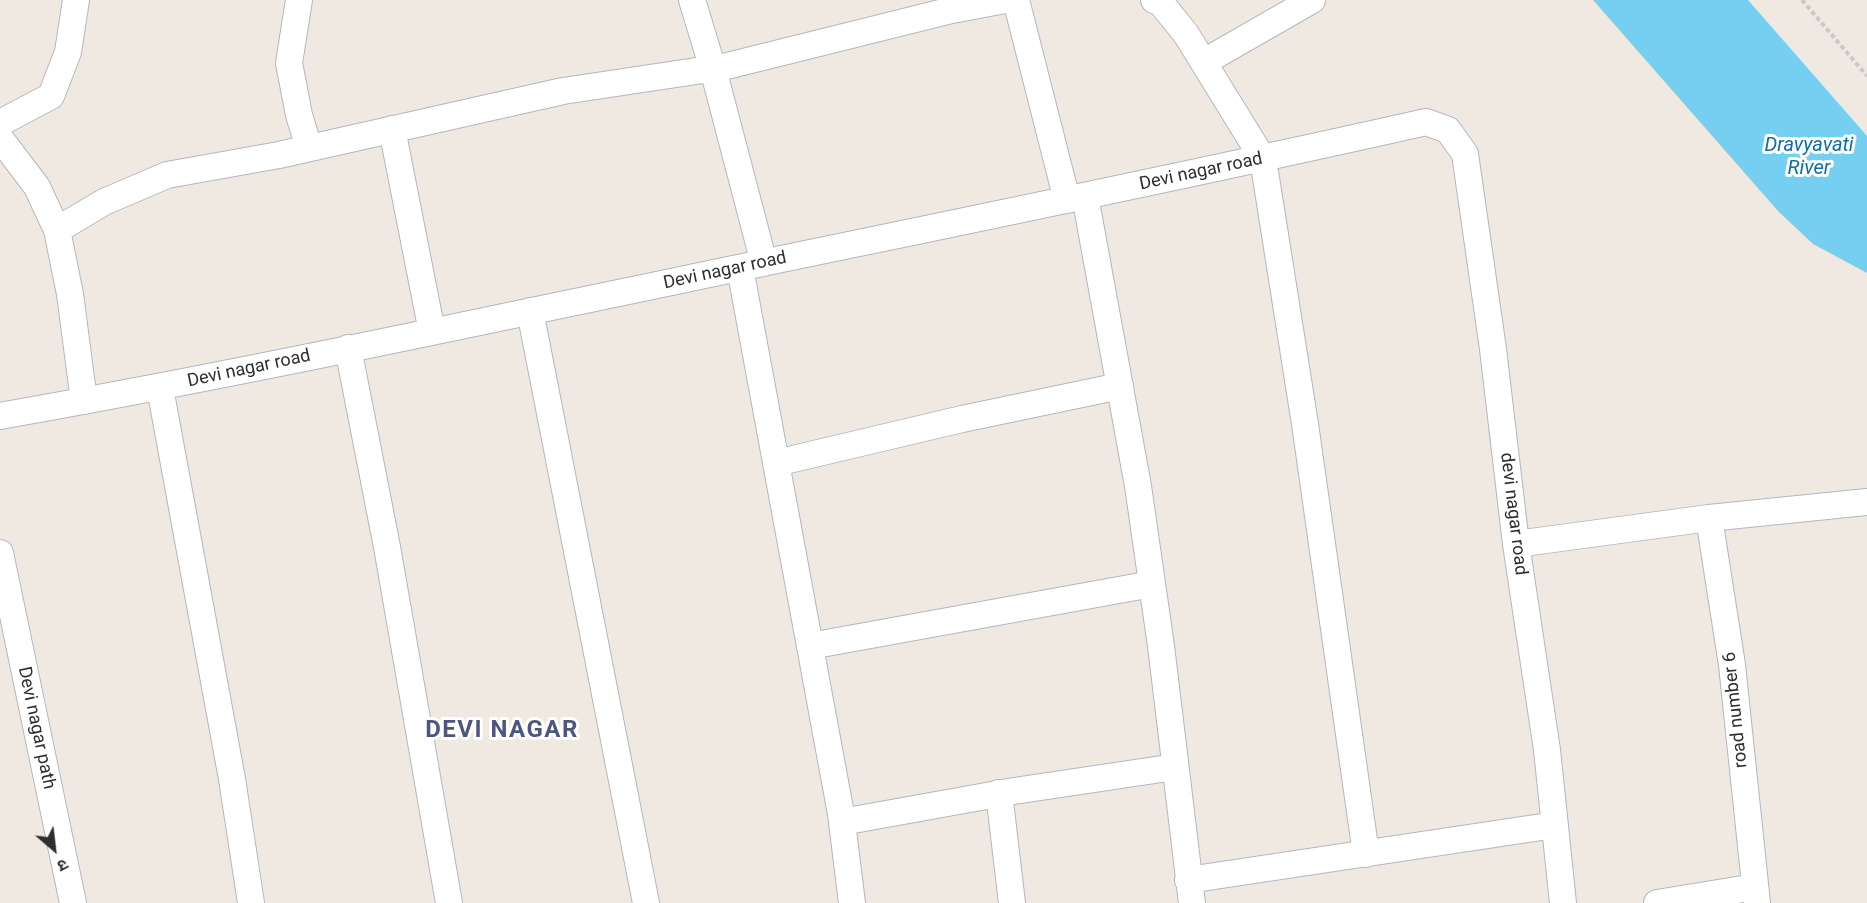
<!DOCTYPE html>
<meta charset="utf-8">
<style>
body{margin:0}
#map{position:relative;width:1867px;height:903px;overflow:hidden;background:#efe9e1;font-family:Roboto,"Noto Sans Devanagari",sans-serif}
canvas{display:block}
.north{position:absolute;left:24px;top:819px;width:60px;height:60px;-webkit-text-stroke:4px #fff;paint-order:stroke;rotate:152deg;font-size:16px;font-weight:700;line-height:24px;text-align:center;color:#2e2e2e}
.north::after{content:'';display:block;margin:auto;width:21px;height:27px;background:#2e2e2e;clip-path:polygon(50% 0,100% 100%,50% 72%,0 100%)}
</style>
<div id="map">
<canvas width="1867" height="903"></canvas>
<div class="north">उ</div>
</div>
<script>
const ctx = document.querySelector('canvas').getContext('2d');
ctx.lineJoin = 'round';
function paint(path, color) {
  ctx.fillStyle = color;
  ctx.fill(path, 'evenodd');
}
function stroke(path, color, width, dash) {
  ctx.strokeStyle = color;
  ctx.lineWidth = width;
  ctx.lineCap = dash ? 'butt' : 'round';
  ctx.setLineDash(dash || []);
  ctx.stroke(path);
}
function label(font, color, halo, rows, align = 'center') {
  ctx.font = font + ' Roboto,sans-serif';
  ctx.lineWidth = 6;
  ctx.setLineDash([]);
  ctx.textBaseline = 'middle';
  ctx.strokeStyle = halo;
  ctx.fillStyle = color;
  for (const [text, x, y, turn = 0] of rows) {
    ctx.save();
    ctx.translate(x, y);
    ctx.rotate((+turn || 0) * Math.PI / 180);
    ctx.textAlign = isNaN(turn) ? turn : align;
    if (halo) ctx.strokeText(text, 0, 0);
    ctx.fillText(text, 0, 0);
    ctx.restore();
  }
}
paint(new Path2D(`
 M 1593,0 L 1748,0 L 1867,136 L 1867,273 L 1813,244 L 1778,211 Z`), '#75cff0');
const minor = new Path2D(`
 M 299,0 L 289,63 L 299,115 L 309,148
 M 692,0 L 713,69 L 764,263
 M 1016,0 L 1067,200
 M 1154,0 L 1161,3 L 1186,34 L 1263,159 L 1305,424 L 1366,854
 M 1204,62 L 1312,0
 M 0,123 L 51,96 L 68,52 L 76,0
 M 392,129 L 432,332
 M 0,138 L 37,187 L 57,230
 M 1085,196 L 1138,486 L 1161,646 L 1192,903
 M 740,268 L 841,814 L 852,903
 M 530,311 L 646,903
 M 348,348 L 387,547 L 449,903
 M 160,388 L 232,779 L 251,903
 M 84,401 L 70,294 L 57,230 L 104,202 L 167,175 L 279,155 L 563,91 L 723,67 L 952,10 L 1005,0
 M 0,416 C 228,376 455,327 681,280 C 930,228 1178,178 1426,122 L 1448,130 L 1465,154 L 1493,349 L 1516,544 L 1547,750 L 1563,903
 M 776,463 L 962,419 L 1120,386
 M 1709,518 L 1732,665 L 1757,903
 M 1516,544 L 1709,518 L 1867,502
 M 0,553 L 73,903
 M 810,646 L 1152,584
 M 999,793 L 1012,903
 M 842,822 L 1014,791 L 1175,767
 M 1188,880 L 1555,825
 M 1657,903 L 1755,887`);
stroke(minor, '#b4b7c1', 28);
stroke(new Path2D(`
 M 1802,0 L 1867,76`), '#c9c9c9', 4, [4.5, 3]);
stroke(minor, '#fff', 26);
label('18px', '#2e2e2e', '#fff', [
 ["Devi nagar road",1201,172,-12],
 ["Devi nagar road",725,271,-12],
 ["Devi nagar road",249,369,-12],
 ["devi nagar road",1513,514,83],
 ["road number 6",1736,710,-96],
 ["Devi nagar path",36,728,78]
]);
label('italic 20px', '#0d6fa3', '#fff', [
 ["Dravyavati",1809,146],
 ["River",1809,169]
]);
ctx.letterSpacing = '1.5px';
label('bold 24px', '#4d5680', '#fff', [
 ["DEVI NAGAR",502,731]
]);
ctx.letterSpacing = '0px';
</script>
